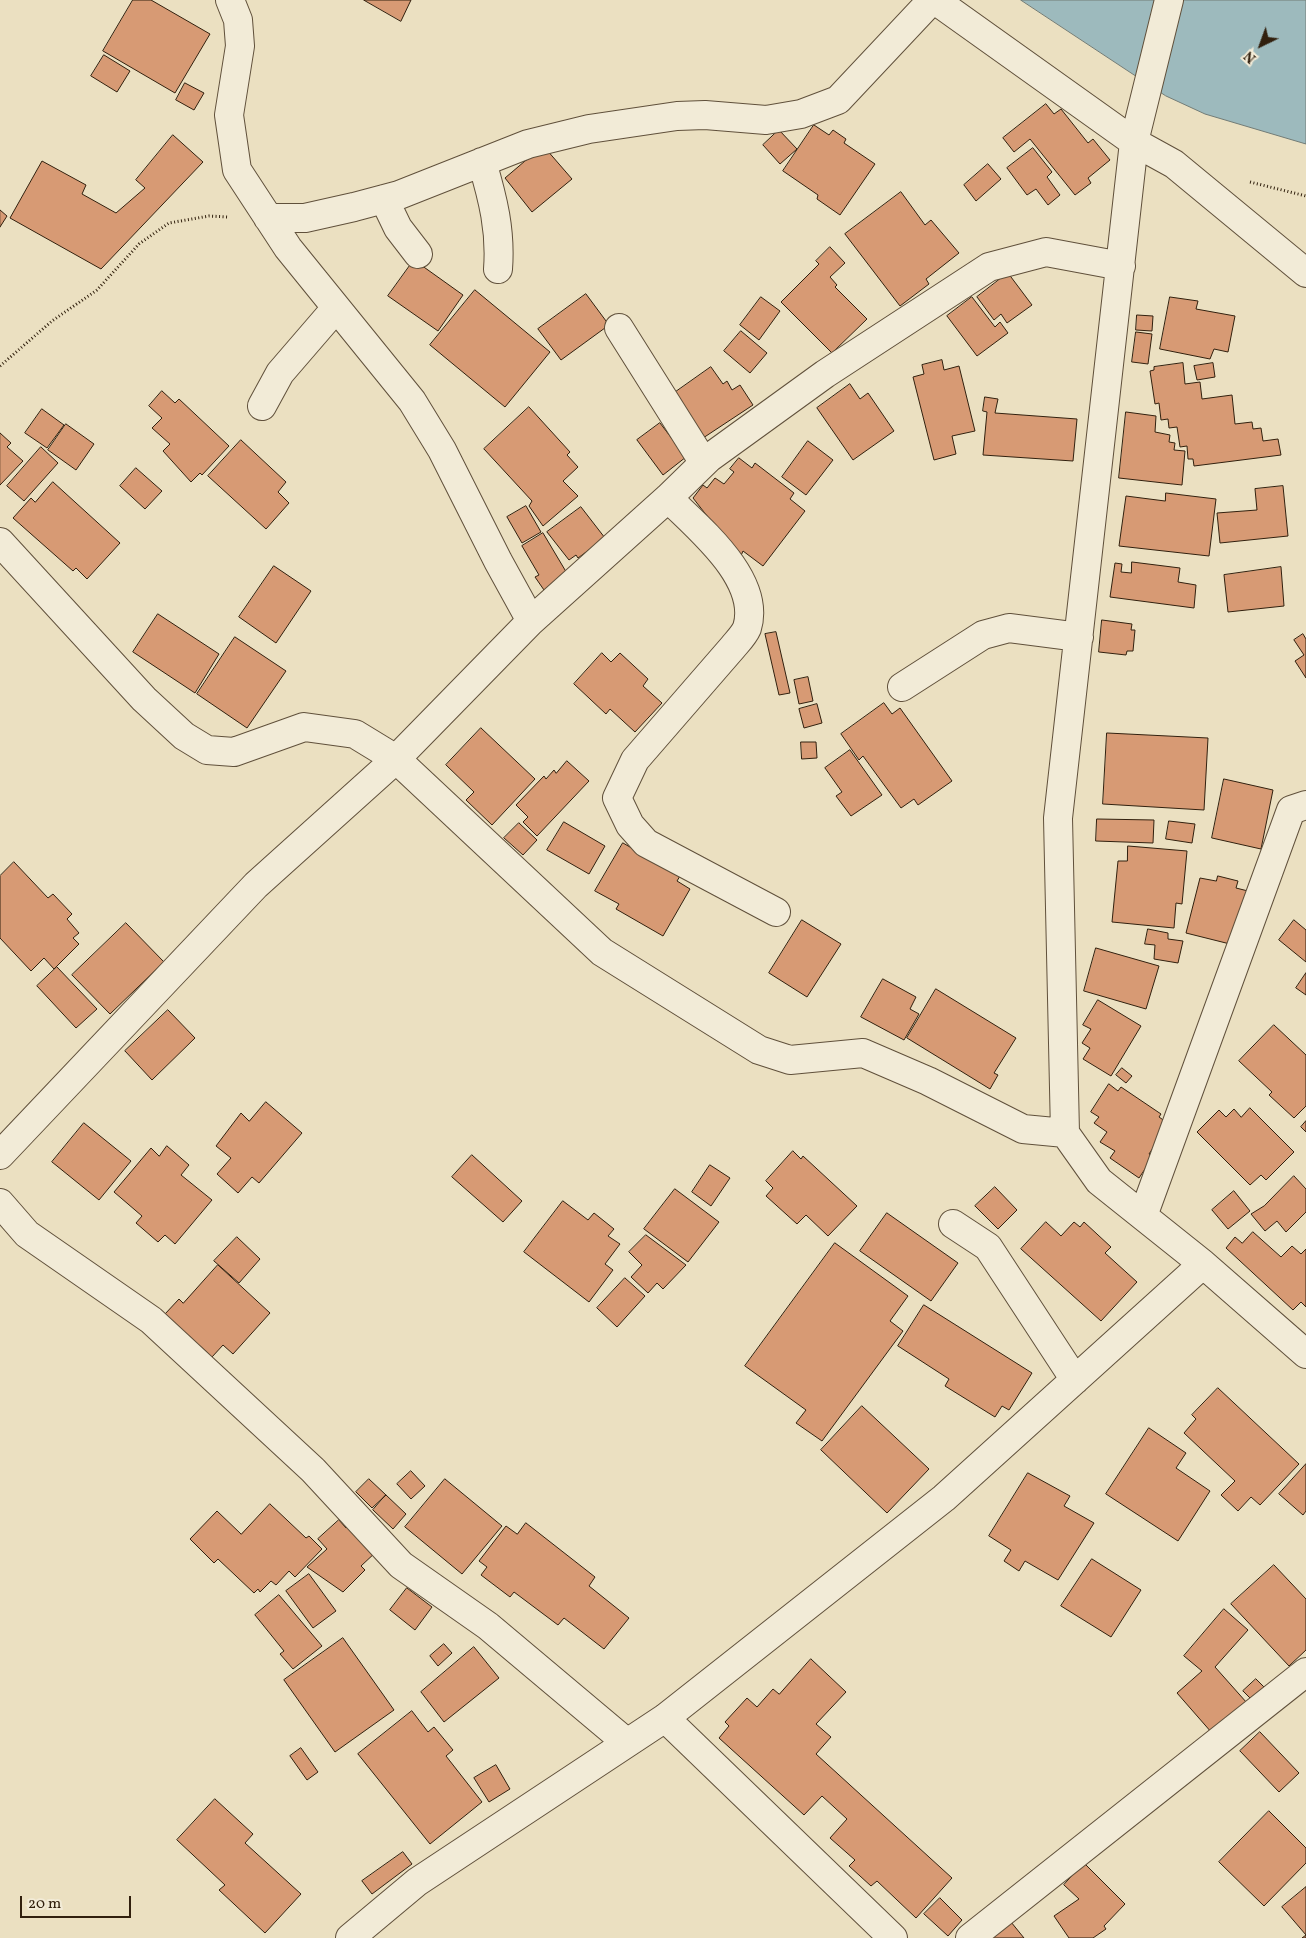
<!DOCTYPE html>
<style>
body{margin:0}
#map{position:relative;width:1306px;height:1938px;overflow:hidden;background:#ebe0c1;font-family:Vollkorn,serif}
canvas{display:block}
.north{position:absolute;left:1236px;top:20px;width:50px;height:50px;-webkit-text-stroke:4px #f2ebd7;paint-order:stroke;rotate:222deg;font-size:14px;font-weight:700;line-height:20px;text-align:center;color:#31200e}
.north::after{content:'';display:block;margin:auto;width:18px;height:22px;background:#31200e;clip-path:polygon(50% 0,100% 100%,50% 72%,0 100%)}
.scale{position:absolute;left:20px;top:1896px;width:111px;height:22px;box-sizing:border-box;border:2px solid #31200e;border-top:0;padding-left:6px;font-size:15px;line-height:18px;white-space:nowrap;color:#31200e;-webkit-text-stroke:4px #f2ebd7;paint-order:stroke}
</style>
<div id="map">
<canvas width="1306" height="1938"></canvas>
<div class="north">N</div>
<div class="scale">20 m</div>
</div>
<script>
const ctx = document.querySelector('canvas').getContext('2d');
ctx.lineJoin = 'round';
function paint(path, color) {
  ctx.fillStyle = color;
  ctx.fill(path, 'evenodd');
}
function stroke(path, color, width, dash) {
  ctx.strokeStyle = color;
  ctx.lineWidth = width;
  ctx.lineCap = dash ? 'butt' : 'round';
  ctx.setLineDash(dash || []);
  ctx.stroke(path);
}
const water = new Path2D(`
 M 1021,0 L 1306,0 L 1306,144 L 1205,114 L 1166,96 Z`);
paint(water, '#9dbabd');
stroke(water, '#727c77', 1);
const building = new Path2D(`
 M 133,0 L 151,0 L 210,34 L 175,93 L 103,51 Z
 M 364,0 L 411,0 L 401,21 Z
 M 104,55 L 130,71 L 117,92 L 91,76 Z
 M 185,83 L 204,93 L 194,110 L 176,100 Z
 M 1046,104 L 1054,114 L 1061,109 L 1088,143 L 1093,139 L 1110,160 L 1088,178 L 1091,183 L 1075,195 L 1030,139 L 1014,152 L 1003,138 Z
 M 814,125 L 829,135 L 833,130 L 846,139 L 844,143 L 875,164 L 840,215 L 817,199 L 818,195 L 783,171 Z
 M 779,130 L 797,149 L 780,164 L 763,145 Z
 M 173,135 L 203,162 L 101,269 L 10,218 L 42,161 L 86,185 L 82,194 L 116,213 L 145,188 L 136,180 Z
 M 1033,148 L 1052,172 L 1047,177 L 1060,195 L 1048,205 L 1036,189 L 1027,195 L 1007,168 Z
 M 546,149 L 572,179 L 532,212 L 505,178 L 525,161 Z
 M 988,164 L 1001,179 L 976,201 L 964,185 Z
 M 901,192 L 925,225 L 931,220 L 959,253 L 926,279 L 929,284 L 900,306 L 845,234 Z
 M 0,210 L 7,216 L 0,227 Z
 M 830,247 L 845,263 L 830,277 L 837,285 L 835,287 L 867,319 L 832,353 L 781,302 L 819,264 L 816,261 Z
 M 414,260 L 463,295 L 438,331 L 388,296 Z
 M 1008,273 L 1032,305 L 1007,323 L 1001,314 L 994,320 L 977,297 Z
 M 475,290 L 550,352 L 505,407 L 430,345 Z
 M 586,294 L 609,325 L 561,360 L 538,329 Z
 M 761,297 L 780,311 L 759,340 L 740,325 Z
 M 972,297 L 995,327 L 1000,322 L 1008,333 L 977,356 L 947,316 Z
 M 1170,297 L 1198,301 L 1196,309 L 1235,316 L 1228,352 L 1214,349 L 1210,359 L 1160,349 Z
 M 1137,315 L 1153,316 L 1152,331 L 1136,330 Z
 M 741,331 L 767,353 L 750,373 L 724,351 Z
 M 1136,332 L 1152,334 L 1148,364 L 1132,362 Z
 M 942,360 L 944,370 L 959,366 L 975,431 L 952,436 L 956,454 L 934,460 L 913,377 L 924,374 L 922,365 Z
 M 1183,363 L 1185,384 L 1200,382 L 1202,399 L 1232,395 L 1235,424 L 1252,422 L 1253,429 L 1261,428 L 1263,441 L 1278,439 L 1281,455 L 1194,466 L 1193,459 L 1188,459 L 1187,446 L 1180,447 L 1177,427 L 1169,428 L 1168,419 L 1161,420 L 1159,403 L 1155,404 L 1150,371 L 1154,370 L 1154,367 Z
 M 1213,363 L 1215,377 L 1197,380 L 1194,366 Z
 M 711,367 L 723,384 L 727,381 L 732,390 L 740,385 L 753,405 L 700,440 L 670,396 Z
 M 850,384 L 860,399 L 868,393 L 894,431 L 853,460 L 817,408 Z
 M 162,391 L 175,403 L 179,399 L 229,446 L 202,475 L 200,473 L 191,482 L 163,451 L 170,444 L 152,428 L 162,418 L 149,406 Z
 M 985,397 L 998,399 L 995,413 L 1077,419 L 1073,461 L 983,455 L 987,412 L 983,411 Z
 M 529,407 L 570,452 L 567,455 L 578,467 L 563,481 L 578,496 L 543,526 L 529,506 L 532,501 L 484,449 Z
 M 42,409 L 64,425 L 47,448 L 25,433 Z
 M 1126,412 L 1156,416 L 1155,432 L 1170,435 L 1169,442 L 1175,443 L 1174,450 L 1185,451 L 1182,485 L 1119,478 Z
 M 660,423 L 686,457 L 663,475 L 637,440 Z
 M 66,424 L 94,444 L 76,470 L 48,450 Z
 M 0,433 L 11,443 L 7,447 L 23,461 L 0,485 Z
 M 241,440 L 286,482 L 278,492 L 289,503 L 266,529 L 208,476 Z
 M 808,441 L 833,460 L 806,495 L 782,477 Z
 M 41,447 L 58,463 L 24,501 L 7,486 Z
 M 739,458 L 752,468 L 755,463 L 794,493 L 790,499 L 805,511 L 763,566 L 743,551 L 740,558 L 693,498 L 703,485 L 707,488 L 715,478 L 724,484 L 734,472 L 730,469 Z
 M 136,468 L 162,491 L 145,509 L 120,486 Z
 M 53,482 L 120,543 L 87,579 L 76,568 L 73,571 L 13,518 L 31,498 L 35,502 Z
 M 1283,486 L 1288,536 L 1220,543 L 1217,513 L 1257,510 L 1255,489 Z
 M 1166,493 L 1216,499 L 1209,556 L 1119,546 L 1126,496 L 1165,501 Z
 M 526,506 L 541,532 L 522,543 L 507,517 Z
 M 581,507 L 605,538 L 578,558 L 576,555 L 569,560 L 547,532 Z
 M 543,533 L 568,575 L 544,590 L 535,577 L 539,575 L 522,546 Z
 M 1132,562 L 1180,568 L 1178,582 L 1196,585 L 1194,608 L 1110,597 L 1115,563 L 1122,564 L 1121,572 L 1131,573 Z
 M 274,566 L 311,591 L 276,643 L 239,617 Z
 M 1281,567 L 1284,606 L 1228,612 L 1224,575 Z
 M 158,614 L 219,654 L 195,693 L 133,652 Z
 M 1102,620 L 1132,624 L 1131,630 L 1135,630 L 1133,651 L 1127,651 L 1126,655 L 1099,652 Z
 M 776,632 L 790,693 L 779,695 L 765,634 Z
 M 1303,634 L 1306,639 L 1306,678 L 1295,661 L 1304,655 L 1294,640 Z
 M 235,637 L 286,671 L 247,728 L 197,694 Z
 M 602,653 L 611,662 L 620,653 L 648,679 L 643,686 L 662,703 L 635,732 L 610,709 L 606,714 L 574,684 Z
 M 808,677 L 813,701 L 799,704 L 794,680 Z
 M 884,703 L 892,714 L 900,708 L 952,781 L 918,805 L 914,799 L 901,808 L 863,756 L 859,760 L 841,734 Z
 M 817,704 L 822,723 L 804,728 L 799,709 Z
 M 481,728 L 535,779 L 492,825 L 466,800 L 474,792 L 446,765 Z
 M 1107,733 L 1208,738 L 1204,810 L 1103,804 Z
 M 801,742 L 816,742 L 817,758 L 802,759 Z
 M 850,750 L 882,795 L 851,816 L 836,796 L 842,792 L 825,768 Z
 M 567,761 L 589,781 L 537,836 L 523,822 L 528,817 L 516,805 L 544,776 L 546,779 L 554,770 L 556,773 Z
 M 1224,779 L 1273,790 L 1261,849 L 1212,838 Z
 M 1097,819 L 1154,820 L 1153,843 L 1096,841 Z
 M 1169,821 L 1195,824 L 1192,843 L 1166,839 Z
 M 564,822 L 605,846 L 589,874 L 547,850 Z
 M 519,823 L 537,840 L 523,855 L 504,838 Z
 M 623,843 L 680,876 L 677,881 L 690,889 L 663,936 L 616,909 L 619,904 L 595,891 Z
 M 1128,846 L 1187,851 L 1182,904 L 1176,903 L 1174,928 L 1112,922 L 1118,861 L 1127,861 Z
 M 14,862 L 48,898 L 53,894 L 72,914 L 67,919 L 79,933 L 73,938 L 79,944 L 54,969 L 44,958 L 31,971 L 0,938 L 0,876 Z
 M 1218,876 L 1238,881 L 1236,888 L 1252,892 L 1238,946 L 1186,933 L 1200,878 L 1216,881 Z
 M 802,920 L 841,944 L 807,997 L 769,973 Z
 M 1294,920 L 1306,930 L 1306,962 L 1279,940 Z
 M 126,923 L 164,962 L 110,1014 L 72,975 Z
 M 1148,929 L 1168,933 L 1168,939 L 1183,941 L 1178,963 L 1154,959 L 1155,945 L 1145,944 Z
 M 1096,948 L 1159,966 L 1146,1009 L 1084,991 Z
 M 57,967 L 97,1009 L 76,1028 L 37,986 Z
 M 1306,973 L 1306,995 L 1296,988 Z
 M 883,979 L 916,997 L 910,1009 L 919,1014 L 904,1040 L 861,1017 Z
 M 936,989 L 1016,1038 L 994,1073 L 998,1075 L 990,1089 L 907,1038 Z
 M 1098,1000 L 1141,1026 L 1111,1076 L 1083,1059 L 1090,1048 L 1082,1043 L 1091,1029 L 1083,1025 Z
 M 168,1010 L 195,1038 L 152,1080 L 125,1051 Z
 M 1274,1025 L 1306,1055 L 1306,1106 L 1294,1118 L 1269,1095 L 1272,1092 L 1239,1061 Z
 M 1122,1068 L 1132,1076 L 1126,1083 L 1116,1075 Z
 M 1109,1084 L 1118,1091 L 1121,1087 L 1161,1114 L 1159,1117 L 1169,1124 L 1149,1154 L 1153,1157 L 1139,1178 L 1110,1158 L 1115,1151 L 1100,1142 L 1107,1132 L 1094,1123 L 1099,1117 L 1091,1112 Z
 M 266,1102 L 302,1133 L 259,1183 L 252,1177 L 238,1193 L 217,1174 L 231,1158 L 216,1146 L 241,1113 L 249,1121 Z
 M 1250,1108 L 1294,1152 L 1266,1180 L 1261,1175 L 1250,1185 L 1197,1132 L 1219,1110 L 1226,1117 L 1234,1109 L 1241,1117 Z
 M 1306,1121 L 1306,1132 L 1301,1127 Z
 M 84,1123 L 131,1161 L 99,1200 L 52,1162 Z
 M 167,1146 L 189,1165 L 181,1175 L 212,1200 L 175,1244 L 165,1235 L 158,1242 L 136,1223 L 142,1216 L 114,1192 L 151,1148 L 159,1156 Z
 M 793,1151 L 801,1159 L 803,1156 L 857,1206 L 828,1236 L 806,1215 L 797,1224 L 766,1196 L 773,1188 L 766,1181 Z
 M 472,1155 L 522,1201 L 503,1222 L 452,1177 Z
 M 710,1165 L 730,1178 L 711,1206 L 692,1192 Z
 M 1294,1176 L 1306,1189 L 1306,1212 L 1286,1232 L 1277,1221 L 1265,1231 L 1251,1214 L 1264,1206 Z
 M 995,1187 L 1017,1210 L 998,1229 L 975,1206 Z
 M 675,1189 L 719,1222 L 688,1262 L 644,1229 Z
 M 1234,1191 L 1250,1211 L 1228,1229 L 1212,1210 Z
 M 563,1201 L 588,1220 L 594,1213 L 614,1229 L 608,1236 L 620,1244 L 605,1264 L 613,1270 L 589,1302 L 524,1252 Z
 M 887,1213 L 958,1263 L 931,1301 L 860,1251 Z
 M 1046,1222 L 1061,1236 L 1074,1222 L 1080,1227 L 1084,1222 L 1111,1247 L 1105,1253 L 1137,1282 L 1101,1321 L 1021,1249 Z
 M 1253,1232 L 1281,1257 L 1292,1246 L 1301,1254 L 1306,1249 L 1306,1307 L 1301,1302 L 1293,1310 L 1226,1248 L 1235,1237 L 1242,1243 Z
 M 646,1235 L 686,1265 L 663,1289 L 657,1283 L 648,1293 L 631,1277 L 642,1265 L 629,1252 Z
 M 237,1237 L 260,1259 L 239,1283 L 214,1261 Z
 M 835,1243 L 908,1296 L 890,1321 L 903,1331 L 822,1441 L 796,1423 L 806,1410 L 745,1366 Z
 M 218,1265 L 270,1313 L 233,1354 L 223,1345 L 212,1357 L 165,1314 L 179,1299 L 183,1303 Z
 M 625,1278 L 645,1296 L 617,1327 L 597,1308 Z
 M 924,1305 L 1032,1373 L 1009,1410 L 1002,1406 L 995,1417 L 945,1386 L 949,1379 L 898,1346 Z
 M 1218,1388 L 1299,1464 L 1260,1505 L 1251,1497 L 1238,1511 L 1221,1495 L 1235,1481 L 1184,1433 L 1196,1419 L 1192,1415 Z
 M 862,1406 L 929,1469 L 887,1513 L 821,1450 Z
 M 1149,1428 L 1186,1453 L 1176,1468 L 1210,1491 L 1178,1541 L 1106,1494 Z
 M 1306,1464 L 1306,1511 L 1303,1515 L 1279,1494 Z
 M 411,1471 L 425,1486 L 411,1499 L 397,1484 Z
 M 1028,1473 L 1070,1496 L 1064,1506 L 1094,1523 L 1058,1580 L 1025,1561 L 1019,1571 L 1004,1561 L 1011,1550 L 989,1536 Z
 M 369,1479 L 386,1495 L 372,1508 L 356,1492 Z
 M 445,1479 L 502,1526 L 462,1574 L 405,1527 Z
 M 386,1495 L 406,1514 L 393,1529 L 373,1510 Z
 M 270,1504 L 306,1538 L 309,1536 L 322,1549 L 295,1577 L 289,1571 L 276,1585 L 271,1581 L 260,1592 L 258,1589 L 254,1593 L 218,1559 L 214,1563 L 190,1539 L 217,1511 L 241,1534 Z
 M 339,1520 L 346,1528 L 352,1523 L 377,1551 L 361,1566 L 365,1570 L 343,1592 L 307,1567 L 327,1549 L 318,1539 Z
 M 526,1523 L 595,1577 L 589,1586 L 629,1618 L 604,1649 L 564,1618 L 558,1625 L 514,1592 L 510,1597 L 481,1575 L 487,1567 L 479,1561 L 506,1526 L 517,1534 Z
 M 1092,1559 L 1141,1590 L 1111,1637 L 1061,1606 Z
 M 1274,1565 L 1306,1599 L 1306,1650 L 1289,1666 L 1231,1604 Z
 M 309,1574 L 336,1611 L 313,1628 L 286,1591 Z
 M 407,1588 L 432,1607 L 415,1630 L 390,1610 Z
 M 279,1595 L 322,1646 L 293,1669 L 280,1654 L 284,1651 L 255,1615 Z
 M 1224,1609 L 1248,1630 L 1215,1667 L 1247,1703 L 1212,1733 L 1177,1693 L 1202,1671 L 1184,1656 Z
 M 343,1638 L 394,1710 L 335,1752 L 284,1680 Z
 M 444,1644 L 452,1653 L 438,1666 L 430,1656 Z
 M 474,1647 L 499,1678 L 444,1722 L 421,1692 Z
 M 811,1659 L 846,1692 L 816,1724 L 831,1737 L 816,1754 L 952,1878 L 916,1918 L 877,1881 L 871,1886 L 849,1866 L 855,1860 L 830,1838 L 847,1819 L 822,1796 L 804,1815 L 719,1738 L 729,1726 L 725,1722 L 747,1698 L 757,1707 L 773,1689 L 779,1694 Z
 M 1256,1679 L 1267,1690 L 1254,1702 L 1243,1691 Z
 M 412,1711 L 428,1732 L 434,1727 L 453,1750 L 446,1756 L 482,1802 L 430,1844 L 358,1754 Z
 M 1260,1732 L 1299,1773 L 1279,1792 L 1240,1751 Z
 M 301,1748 L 318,1772 L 307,1780 L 290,1756 Z
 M 496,1765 L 510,1789 L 489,1802 L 474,1778 Z
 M 215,1799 L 253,1834 L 245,1843 L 301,1894 L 265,1933 L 219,1890 L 225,1885 L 177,1840 Z
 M 1269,1811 L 1306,1848 L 1306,1863 L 1264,1906 L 1219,1862 Z
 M 403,1852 L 412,1864 L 372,1894 L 362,1881 Z
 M 1084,1863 L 1125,1904 L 1104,1926 L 1106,1929 L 1093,1938 L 1069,1938 L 1054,1916 L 1079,1899 L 1064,1885 Z
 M 1306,1887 L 1306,1938 L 1302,1938 L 1306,1935 L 1282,1907 Z
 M 940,1898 L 962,1920 L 948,1936 L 924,1914 Z
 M 1011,1922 L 1024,1938 L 992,1938 Z`);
paint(building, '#d79a74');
stroke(building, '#31200e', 1);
const minor = new Path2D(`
 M 230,0 L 238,20 L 240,46 L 229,115 L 237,170 L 288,248 L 412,401 L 442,450 L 498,561 L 531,621
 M 935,0 L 1134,142 L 1174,164 L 1306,273
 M 1169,0 L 1134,142 L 1058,818 L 1065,1133 L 1099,1181 L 1203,1264 L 1306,1354
 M 482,162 C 493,199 501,231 498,269
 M 384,199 L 398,228 L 418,254
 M 268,218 L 305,218 L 354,207 L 399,195 L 528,144 L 589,129 L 677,116 L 705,115 L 766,120 L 801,114 L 838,100 L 932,0
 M 619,328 L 704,463
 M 262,406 L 280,373 L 336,308
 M 668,498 C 698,528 762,579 747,628 C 744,635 738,641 733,647 L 635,760 L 617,798 L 630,825 L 646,843 L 776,912
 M 0,542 L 144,699 L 184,736 L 207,750 L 234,752 L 304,727 L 355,734 L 396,759 L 602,952 L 759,1050 L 790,1060 L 863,1053 L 928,1081 L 1023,1129 L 1065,1133
 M 902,687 L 983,635 L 1009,628 L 1079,637
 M 0,1155 L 256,885 L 396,759 L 531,621 L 668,498 L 709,458 L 825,374 L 989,267 L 1046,252 L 1121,266
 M 0,1203 L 27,1234 L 151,1320 L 313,1470 L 401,1565 L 488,1626 L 626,1742
 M 1143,1216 L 1291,810 L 1306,805
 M 953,1224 L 988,1247 L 1075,1380
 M 665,1718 L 893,1938
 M 350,1938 L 417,1882 L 665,1718 L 944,1498 L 1203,1264
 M 970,1938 L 1306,1672`);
stroke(minor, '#60503b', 30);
stroke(new Path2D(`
 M 1250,182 L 1306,196
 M 0,366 L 52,321 L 97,290 L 139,244 L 169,223 L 209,216 L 228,217`), '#31200e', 3, [1, 2.5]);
stroke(minor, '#f2ebd7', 28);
</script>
